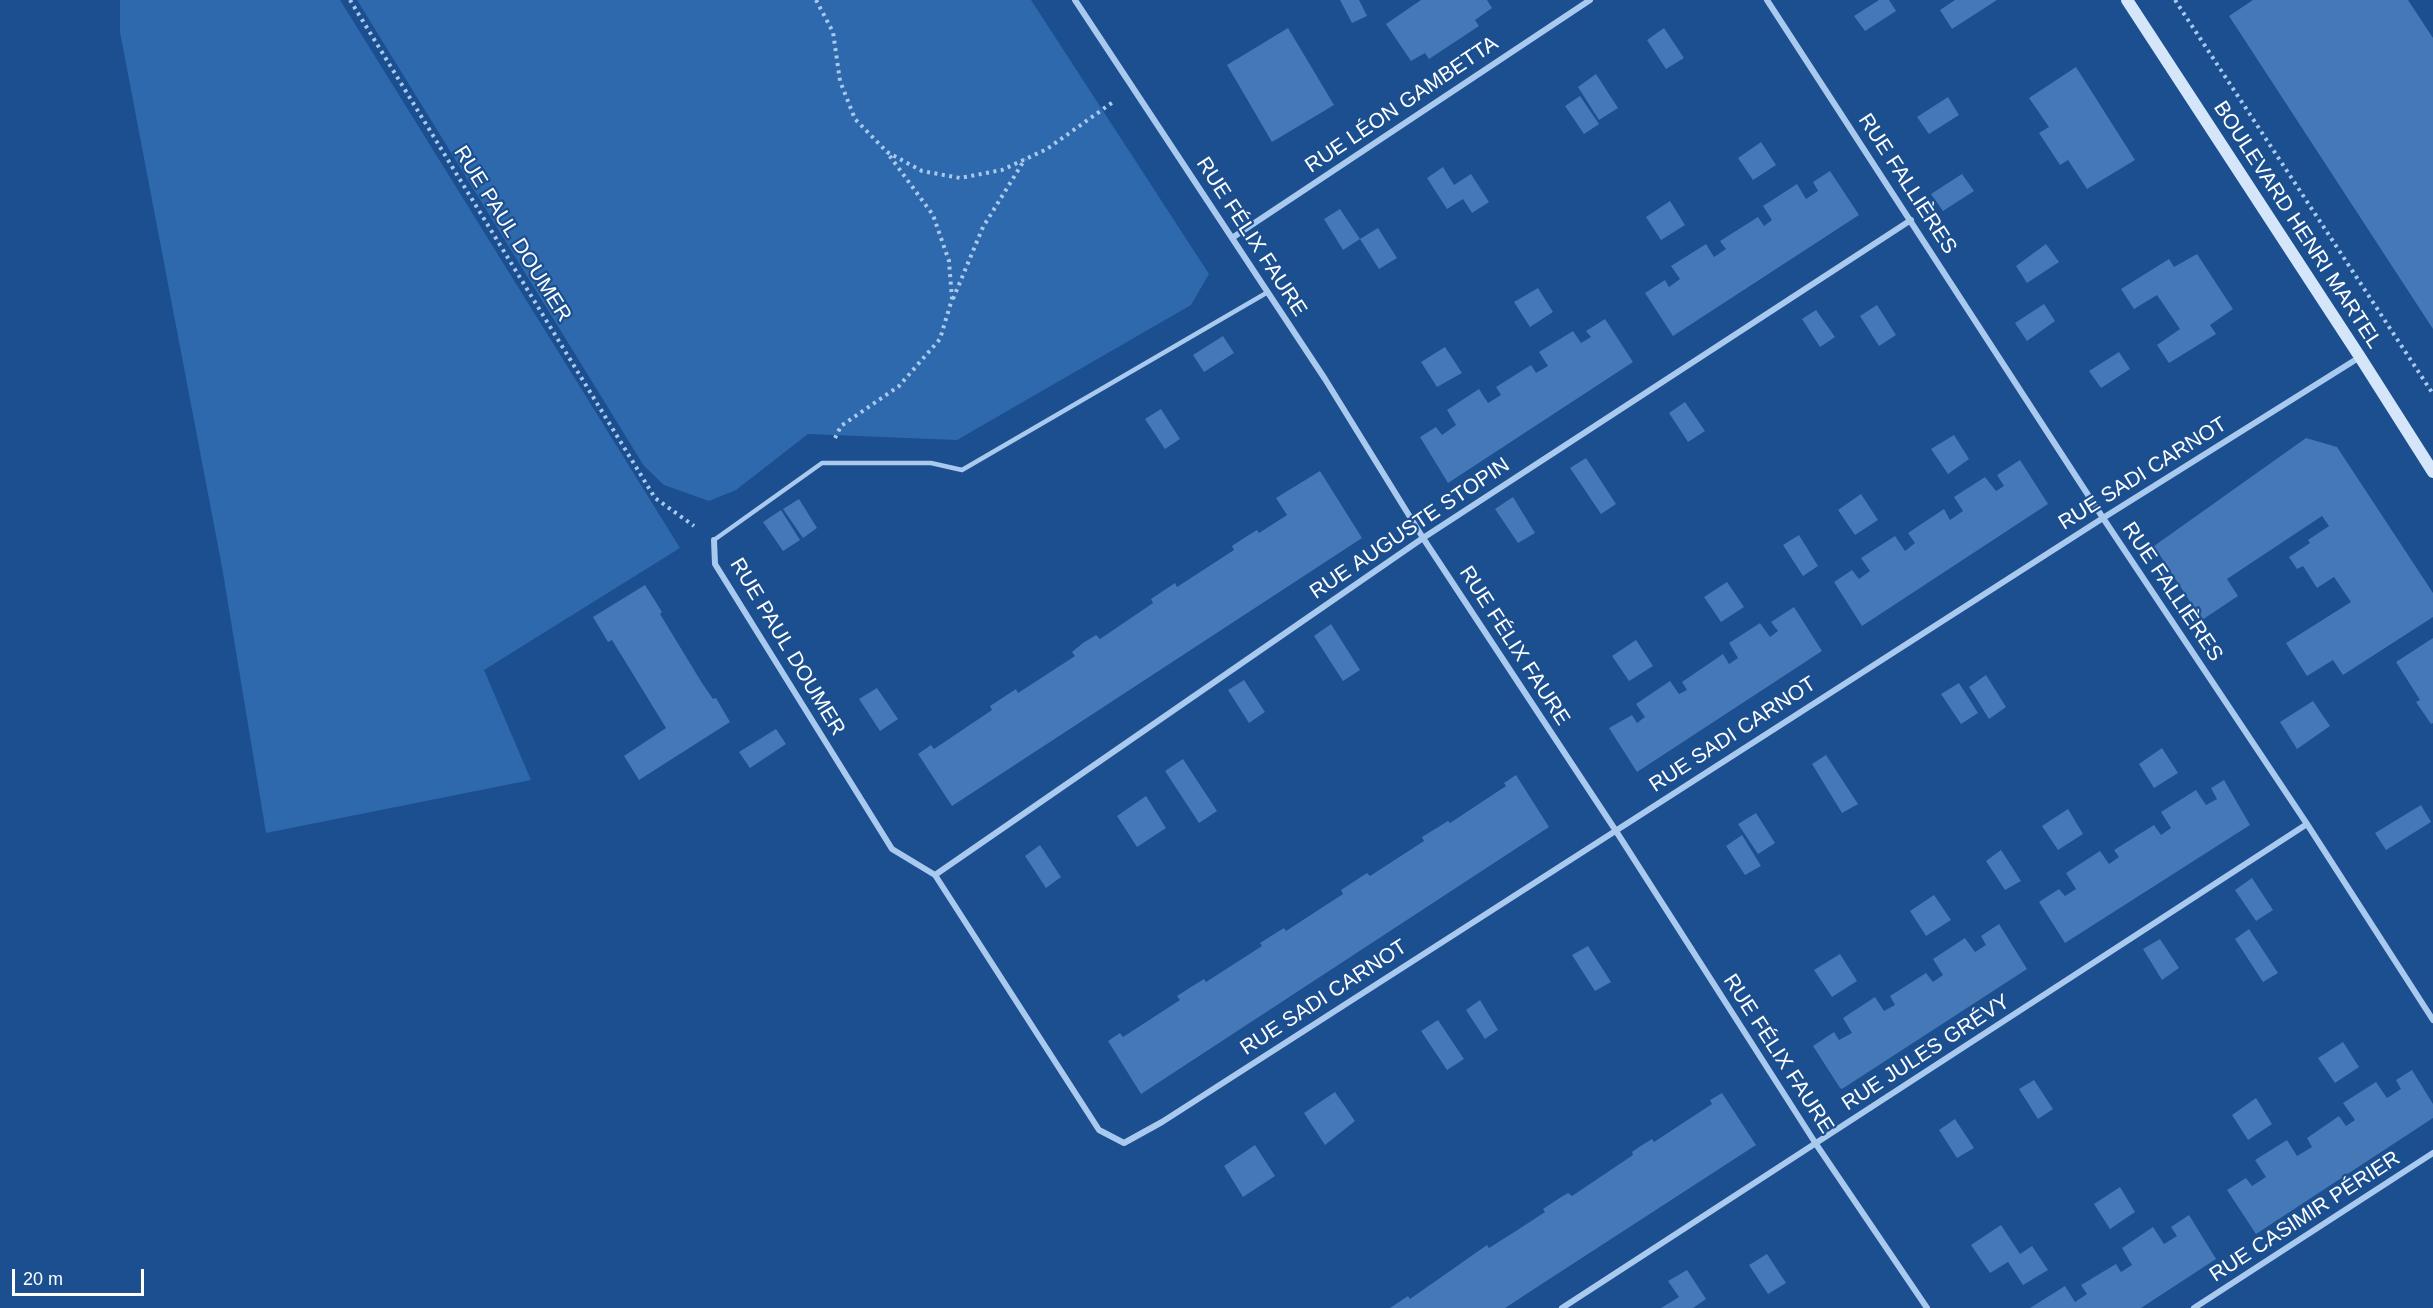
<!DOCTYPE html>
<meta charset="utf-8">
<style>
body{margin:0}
#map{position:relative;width:2433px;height:1308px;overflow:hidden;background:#1b4f8f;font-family:Arial,sans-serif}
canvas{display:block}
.scale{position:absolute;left:12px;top:1269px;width:132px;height:27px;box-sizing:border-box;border:3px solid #fff;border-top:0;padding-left:8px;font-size:18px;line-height:21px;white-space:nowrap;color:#fff;-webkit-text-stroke:4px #1b4f8f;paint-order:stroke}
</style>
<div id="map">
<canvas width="2433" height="1308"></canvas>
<div class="scale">20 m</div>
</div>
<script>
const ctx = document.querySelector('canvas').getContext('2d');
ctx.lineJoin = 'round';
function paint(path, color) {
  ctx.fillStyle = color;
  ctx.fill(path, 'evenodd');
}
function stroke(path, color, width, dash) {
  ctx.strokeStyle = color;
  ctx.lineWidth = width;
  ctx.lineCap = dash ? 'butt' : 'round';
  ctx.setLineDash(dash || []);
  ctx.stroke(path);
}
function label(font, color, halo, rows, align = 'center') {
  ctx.font = font + ' Arial,sans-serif';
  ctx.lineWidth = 4.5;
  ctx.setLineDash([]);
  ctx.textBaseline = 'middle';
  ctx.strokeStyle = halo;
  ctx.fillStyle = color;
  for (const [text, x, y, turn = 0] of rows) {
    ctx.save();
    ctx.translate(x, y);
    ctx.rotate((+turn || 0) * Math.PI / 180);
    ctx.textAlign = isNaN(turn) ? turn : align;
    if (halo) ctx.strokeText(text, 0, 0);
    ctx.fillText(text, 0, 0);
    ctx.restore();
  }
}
paint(new Path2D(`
 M 120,0 L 340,0 L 680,548 L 484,670 L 531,780 L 266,833 L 222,567 L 120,32 Z
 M 357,0 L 1031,0 L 1209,274 L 1191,305 L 957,440 L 808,434 L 736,490 L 709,501 L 664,485 L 644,466 Z`), '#2e69ad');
paint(new Path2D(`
 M 1340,0 L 1359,0 L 1367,16 L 1352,23 Z
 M 1421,0 L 1487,0 L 1492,8 L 1475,20 L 1479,26 L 1429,59 L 1425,53 L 1411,61 L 1386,24 Z
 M 1879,0 L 1889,0 L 1896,11 L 1865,31 L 1854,16 Z
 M 1955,0 L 1997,0 L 1952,29 L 1940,10 Z
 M 2253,0 L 2408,0 L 2433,38 L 2433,329 L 2229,16 Z
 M 1288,28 L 1334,105 L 1272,142 L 1227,65 Z
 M 1664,28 L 1684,58 L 1666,69 L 1647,40 Z
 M 2076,67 L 2135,160 L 2087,189 L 2068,160 L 2060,165 L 2039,133 L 2049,127 L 2029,98 Z
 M 1596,74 L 1618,108 L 1599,120 L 1578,87 Z
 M 1580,96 L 1599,124 L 1584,134 L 1565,106 Z
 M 1948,97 L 1959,115 L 1929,134 L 1917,117 Z
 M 1761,142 L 1776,165 L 1753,180 L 1738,158 Z
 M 1443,167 L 1454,185 L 1471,174 L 1489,202 L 1472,213 L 1463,199 L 1447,209 L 1427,178 Z
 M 1830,171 L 1859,215 L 1673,336 L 1645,293 L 1665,280 L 1669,287 L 1680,279 L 1671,266 L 1706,244 L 1714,257 L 1726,249 L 1720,241 L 1758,217 L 1764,226 L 1772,220 L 1763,206 L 1797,184 L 1806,199 L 1818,191 L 1813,182 Z
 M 1962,174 L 1974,191 L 1943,211 L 1931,194 Z
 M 1670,201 L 1685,225 L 1661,240 L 1646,217 Z
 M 1340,209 L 1360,239 L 1343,250 L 1324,219 Z
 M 1378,228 L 1397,258 L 1379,269 L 1360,239 Z
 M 2046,244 L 2059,262 L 2027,283 L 2016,266 Z
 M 2197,254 L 2233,309 L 2210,325 L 2216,334 L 2169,363 L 2157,345 L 2180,329 L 2157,295 L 2134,309 L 2121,289 L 2169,259 L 2174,267 Z
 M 1538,288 L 1553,312 L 1530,327 L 1514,302 Z
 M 2044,304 L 2055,321 L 2027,341 L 2015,323 Z
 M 1877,305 L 1896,335 L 1879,346 L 1860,316 Z
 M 1816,310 L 1835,337 L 1820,347 L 1802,319 Z
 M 1605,319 L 1633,362 L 1448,483 L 1420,437 L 1436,427 L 1442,435 L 1456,425 L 1447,410 L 1479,389 L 1488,403 L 1501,395 L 1496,387 L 1531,365 L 1536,373 L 1548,366 L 1539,352 L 1573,331 L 1581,343 L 1591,337 L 1586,331 Z
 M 1223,336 L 1234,353 L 1204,372 L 1193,355 Z
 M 1445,347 L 1462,373 L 1437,387 L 1421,362 Z
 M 2119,352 L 2130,369 L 2101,388 L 2089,371 Z
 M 1685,402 L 1705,431 L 1688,442 L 1669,413 Z
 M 1161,409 L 1180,439 L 1165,449 L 1145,419 Z
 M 1954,435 L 1969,459 L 1948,474 L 1931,449 Z
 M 2306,438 L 2337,447 L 2433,593 L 2433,617 L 2343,675 L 2333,660 L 2307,676 L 2286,643 L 2351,602 L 2334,577 L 2317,588 L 2303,566 L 2297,569 L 2289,557 L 2310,543 L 2308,540 L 2329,526 L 2322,516 L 2227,579 L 2238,596 L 2202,620 L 2154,546 Z
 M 1586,458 L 1616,504 L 1601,514 L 1570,468 Z
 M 2020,460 L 2048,504 L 1862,626 L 1834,582 L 1852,570 L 1859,579 L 1870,571 L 1861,558 L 1895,536 L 1905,551 L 1915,543 L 1908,533 L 1944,509 L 1950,520 L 1963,511 L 1954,497 L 1985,477 L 1996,491 L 2004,486 L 1997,475 Z
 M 1320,471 L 1362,538 L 952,806 L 918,754 L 931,745 L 934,749 L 992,710 L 990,706 L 1016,689 L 1018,693 L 1075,656 L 1072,652 L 1083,643 L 1096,635 L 1100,639 L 1153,603 L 1151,599 L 1175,583 L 1177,587 L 1234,550 L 1232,546 L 1244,538 L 1257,530 L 1259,533 L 1287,515 L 1276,498 Z
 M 1861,494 L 1878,520 L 1855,535 L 1838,510 Z
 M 1513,497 L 1535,533 L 1518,543 L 1495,509 Z
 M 799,499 L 817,528 L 803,538 L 783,509 Z
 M 781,510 L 800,540 L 783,551 L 763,522 Z
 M 1799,535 L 1818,566 L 1803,576 L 1783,545 Z
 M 1727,582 L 1744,607 L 1721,622 L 1704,597 Z
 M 645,585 L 662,612 L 660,614 L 702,683 L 713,699 L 716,698 L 730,722 L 639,780 L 624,756 L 666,728 L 612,640 L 608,642 L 593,617 Z
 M 1794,607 L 1822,651 L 1637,772 L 1609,728 L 1632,715 L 1637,723 L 1645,717 L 1636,704 L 1670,681 L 1679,694 L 1687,690 L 1682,682 L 1723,654 L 1729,664 L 1738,658 L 1729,643 L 1760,623 L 1770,637 L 1778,631 L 1771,622 Z
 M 1331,624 L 1360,670 L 1343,681 L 1314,636 Z
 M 2433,638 L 2433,723 L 2431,724 L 2416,702 L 2420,700 L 2396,662 Z
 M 1636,640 L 1653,666 L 1629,681 L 1612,656 Z
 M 1986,675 L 2006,707 L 1989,719 L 1969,687 Z
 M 1244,680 L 1265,712 L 1249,723 L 1228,690 Z
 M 1959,683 L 1978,713 L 1961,724 L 1941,694 Z
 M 877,688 L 898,719 L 880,731 L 859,699 Z
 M 2313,701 L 2330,726 L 2297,749 L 2280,722 Z
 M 776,729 L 786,744 L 750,768 L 739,752 Z
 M 2162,748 L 2178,773 L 2154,788 L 2139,764 Z
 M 1826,755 L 1858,804 L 1842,813 L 1812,764 Z
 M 1183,759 L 1217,811 L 1199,823 L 1165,771 Z
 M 1516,775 L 1549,827 L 1141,1094 L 1108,1041 L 1120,1033 L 1123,1037 L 1180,1000 L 1177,996 L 1191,987 L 1204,979 L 1206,982 L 1262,946 L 1260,943 L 1271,936 L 1284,928 L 1286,931 L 1343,894 L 1341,890 L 1367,873 L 1370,876 L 1424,841 L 1422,837 L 1448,821 L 1450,823 L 1506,786 L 1504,783 Z
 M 2224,780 L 2250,825 L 2065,943 L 2039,902 L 2059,889 L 2065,896 L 2076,889 L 2066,873 L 2100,851 L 2109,864 L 2119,857 L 2114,850 L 2154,825 L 2161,835 L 2171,828 L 2161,812 L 2196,790 L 2206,805 L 2217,799 L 2211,788 Z
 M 1146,796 L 1166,828 L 1137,847 L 1117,816 Z
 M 2421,805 L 2431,822 L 2386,850 L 2375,833 Z
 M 2068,809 L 2083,834 L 2058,850 L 2042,826 Z
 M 1756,813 L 1775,843 L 1758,854 L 1738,824 Z
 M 1742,835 L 1761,866 L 1745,875 L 1726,846 Z
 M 1040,845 L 1061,877 L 1046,888 L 1025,856 Z
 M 2001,850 L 2021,881 L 2005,890 L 1986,861 Z
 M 2252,878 L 2273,910 L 2256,921 L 2235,890 Z
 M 1934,895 L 1951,920 L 1926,936 L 1910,911 Z
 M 1999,924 L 2027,969 L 1842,1089 L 1840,1088 L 1813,1046 L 1834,1032 L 1839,1040 L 1852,1033 L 1843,1018 L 1875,997 L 1884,1011 L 1895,1005 L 1890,996 L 1926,973 L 1933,982 L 1943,975 L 1933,959 L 1965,938 L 1975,952 L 1986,945 L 1981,936 Z
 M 2249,929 L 2278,973 L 2263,982 L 2235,939 Z
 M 2160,939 L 2179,968 L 2162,980 L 2143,949 Z
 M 1588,946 L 1611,982 L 1595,991 L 1572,955 Z
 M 1840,954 L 1857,981 L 1832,997 L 1814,970 Z
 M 1480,1000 L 1498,1030 L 1485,1039 L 1466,1010 Z
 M 1438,1020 L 1464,1059 L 1447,1070 L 1421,1031 Z
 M 2343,1042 L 2359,1067 L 2335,1083 L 2318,1058 Z
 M 2412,1070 L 2433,1104 L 2433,1118 L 2256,1234 L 2227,1190 L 2246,1178 L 2252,1186 L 2266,1177 L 2255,1160 L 2287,1140 L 2297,1156 L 2312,1147 L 2307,1138 L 2339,1116 L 2346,1126 L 2355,1120 L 2343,1103 L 2376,1082 L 2387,1098 L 2401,1089 L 2396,1080 Z
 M 2034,1080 L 2053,1109 L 2038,1119 L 2019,1089 Z
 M 1335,1092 L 1355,1121 L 1325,1145 L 1304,1113 Z
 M 1722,1093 L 1756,1145 L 1551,1278 L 1505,1308 L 1390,1308 L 1408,1296 L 1410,1299 L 1487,1245 L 1489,1248 L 1519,1229 L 1545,1212 L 1543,1209 L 1558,1199 L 1568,1193 L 1572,1196 L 1633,1155 L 1632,1152 L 1639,1147 L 1652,1139 L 1654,1142 L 1712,1104 L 1710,1100 Z
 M 2256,1098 L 2272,1124 L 2248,1140 L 2232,1115 Z
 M 1955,1119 L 1974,1148 L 1957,1158 L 1939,1130 Z
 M 1255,1145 L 1275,1176 L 1243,1197 L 1224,1166 Z
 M 2120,1187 L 2135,1212 L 2110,1229 L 2094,1204 Z
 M 2189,1215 L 2216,1259 L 2141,1308 L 2030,1308 L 2065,1286 L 2075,1302 L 2087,1294 L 2081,1285 L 2116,1264 L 2121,1272 L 2132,1265 L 2122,1248 L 2153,1227 L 2164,1244 L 2177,1236 L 2171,1227 Z
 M 2001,1225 L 2020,1254 L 2032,1246 L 2048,1270 L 2023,1285 L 2008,1262 L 1990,1273 L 1971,1245 Z
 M 1767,1254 L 1786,1283 L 1768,1294 L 1749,1265 Z
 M 1687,1270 L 1706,1299 L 1693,1308 L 1661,1308 L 1679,1297 L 1668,1281 Z`), '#4478b7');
stroke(new Path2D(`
 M 350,0 L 655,498 L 694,526
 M 816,0 L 833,32 L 840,81 L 855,119 L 887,152 L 922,171 L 960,178 L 1002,170 L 1047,149 L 1113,102
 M 2175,0 L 2433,394
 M 953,299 L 983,227 L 1025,159
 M 835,438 L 841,426 L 899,386 L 940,339 L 952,299 L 949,261 L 933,215 L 889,155`), '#a9c9ee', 4, [3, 4.5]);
stroke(new Path2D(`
 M 714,540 L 822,463 L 931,463 L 962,470 L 1268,292`), '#a9c9ee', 4.5);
stroke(new Path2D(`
 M 1075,0 L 1325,379 L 1423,538 L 1616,831 L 1816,1144 L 1927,1308
 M 1767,0 L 2103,518 L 2307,824 L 2433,1020
 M 1232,238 L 1590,0
 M 714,540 L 715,564 L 892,849 L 935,875 L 1099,1130 L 1124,1143 L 1162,1122 L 2103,518 L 2360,357
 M 935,875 L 1423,538 L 1911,220
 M 1562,1308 L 2307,824
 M 2194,1308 L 2433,1153`), '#a9c9ee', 6);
stroke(new Path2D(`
 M 2127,0 L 2360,357 L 2433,472`), '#d6e6fa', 12);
label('21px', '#fff', '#1b4f8f', [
 ["RUE LÉON GAMBETTA",1402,105,-34],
 ["RUE FALLIÈRES",1907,184,57],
 ["BOULEVARD HENRI MARTEL",2297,225,57],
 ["RUE PAUL DOUMER",512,234,58],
 ["RUE FÉLIX FAURE",1251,237,57],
 ["RUE SADI CARNOT",2143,474,-32],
 ["RUE AUGUSTE STOPIN",1410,529,-34],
 ["RUE FALLIÈRES",2172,592,56],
 ["RUE FÉLIX FAURE",1514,646,57],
 ["RUE PAUL DOUMER",787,647,59],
 ["RUE SADI CARNOT",1733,735,-33],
 ["RUE SADI CARNOT",1324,998,-33],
 ["RUE JULES GRÉVY",1926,1053,-33],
 ["RUE FÉLIX FAURE",1778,1054,57],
 ["RUE CASIMIR PÉRIER",2305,1217,-33]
]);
</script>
